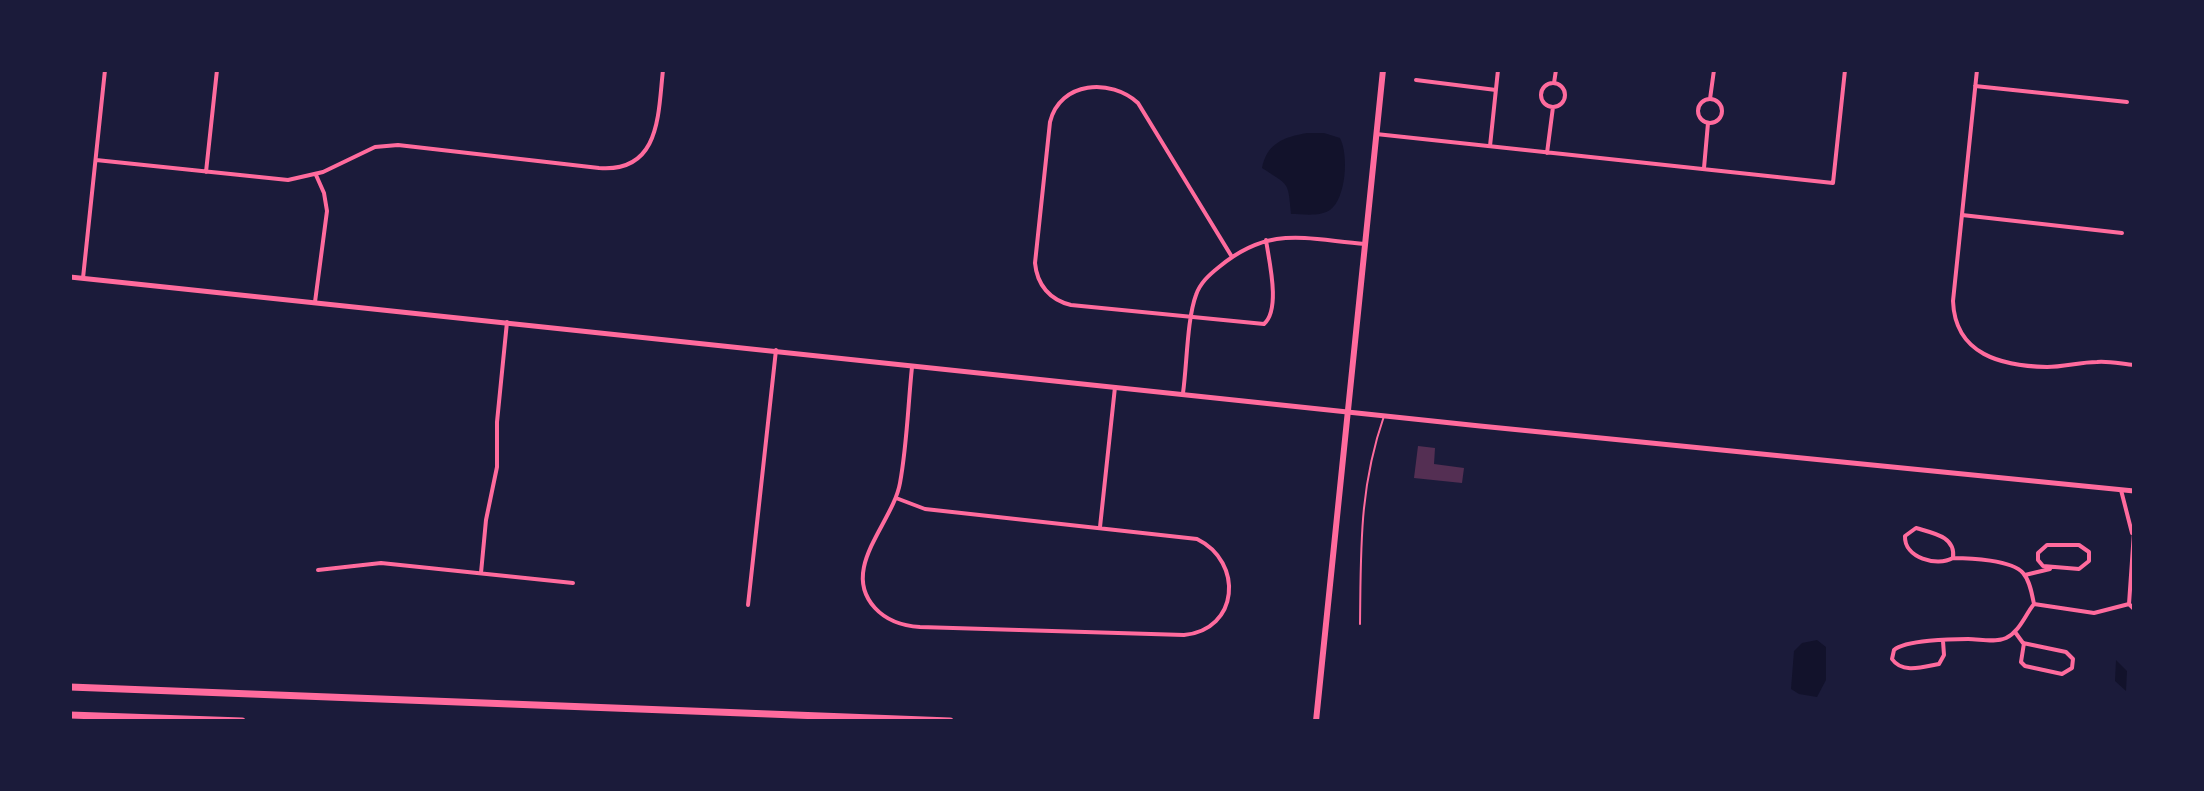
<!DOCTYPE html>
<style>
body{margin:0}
#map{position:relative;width:2204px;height:791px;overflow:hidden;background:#1b1b3a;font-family:"Exo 2",sans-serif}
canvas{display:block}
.frame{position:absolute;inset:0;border:72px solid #1b1b3a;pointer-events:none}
</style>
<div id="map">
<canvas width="2204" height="791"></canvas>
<div class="frame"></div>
</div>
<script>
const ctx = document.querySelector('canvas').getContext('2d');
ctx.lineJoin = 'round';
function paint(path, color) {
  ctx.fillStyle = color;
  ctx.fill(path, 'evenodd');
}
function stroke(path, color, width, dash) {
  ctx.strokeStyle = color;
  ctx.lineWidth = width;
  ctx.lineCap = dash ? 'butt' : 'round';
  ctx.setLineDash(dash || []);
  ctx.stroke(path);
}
paint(new Path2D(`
 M 1307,133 L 1324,133 L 1340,138 C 1349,155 1346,199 1330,210 C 1320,217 1302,214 1291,214 C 1288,180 1289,186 1262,168 C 1267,143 1284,137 1307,133 Z
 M 1817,640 L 1826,647 L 1826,680 L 1817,697 L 1799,694 L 1791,689 L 1794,651 L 1802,643 Z
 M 2116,660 L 2127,671 L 2126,691 L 2115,681 Z`), '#12122b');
paint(new Path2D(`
 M 1418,446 L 1435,448 L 1434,464 L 1464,468 L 1462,483 L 1414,478 Z`), '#542f53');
stroke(new Path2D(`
 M 1360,624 C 1361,549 1359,488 1384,416`), '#ff6b9d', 2);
stroke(new Path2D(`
 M 256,70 L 273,70
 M 1977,70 L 1953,301 C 1955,355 2002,366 2047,367 C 2064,367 2080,362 2097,362 C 2109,361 2122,364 2134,365
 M 1416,80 L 1496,90
 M1541 95a12 12 0 1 1 24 0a12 12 0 1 1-24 0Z
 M 1554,83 L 1556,70
 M 1975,86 L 2127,102
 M 1710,99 L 1714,70
 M1698 111a12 12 0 1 1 24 0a12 12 0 1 1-24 0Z
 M 1376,134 L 1833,183 L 1845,70
 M 1490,146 L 1498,70
 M 1547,153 L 1553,107
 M 96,160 L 288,180 L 323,172 L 375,147 L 398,145 L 599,168 C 661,173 658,113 663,70
 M 1704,168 L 1708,123
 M 206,172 L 217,70
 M 1962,215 L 2122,233
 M 1232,257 L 1138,103 C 1111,78 1060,81 1050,122 L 1035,263 C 1037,285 1050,300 1071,305 L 1264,324 C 1281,309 1269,261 1266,240
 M 83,278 L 105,70
 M 315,302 L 327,211 L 324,193 L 316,175
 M 1183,393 C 1187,365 1187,319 1196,295 C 1200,283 1209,275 1219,267 C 1270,225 1304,239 1365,244
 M 2121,490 L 2132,533
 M 896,498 L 925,509 L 1197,539 C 1244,562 1239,630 1184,635 L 920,627 C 903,626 887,621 875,608 C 839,569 893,523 900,483 C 907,445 908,405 912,367
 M 1100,527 L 1115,387
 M 1916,528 C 1932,533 1956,536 1953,558 C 1937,567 1904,558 1905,536 Z
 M 2047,545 L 2079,545 L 2089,552 L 2089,561 L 2079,569 L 2043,566 L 2038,560 L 2038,553 Z
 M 1953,558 C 1970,558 2012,560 2023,573 C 2030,581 2032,594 2034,604
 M 318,570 L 381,563 L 573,583
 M 481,573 L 486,520 L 497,467 L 497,422 L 507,322
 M 2025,575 L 2050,569
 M 2129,604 L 2134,532
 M 748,605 L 776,350
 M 2015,632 L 2023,643 L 2066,652 L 2073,659 L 2072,668 L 2062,674 L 2025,666 L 2021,662 L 2024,643
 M 1943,641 L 1944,655 L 1939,664 C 1923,667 1902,674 1892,659 L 1894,650 C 1905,640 1952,639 1968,639 C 1980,639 1995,643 2006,638 C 2020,631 2025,615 2034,604 L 2094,613 L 2129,604 L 2134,609`), '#ff6b9d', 4);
stroke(new Path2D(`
 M 70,277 L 1480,426 L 2134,491`), '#ff6b9d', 5);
stroke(new Path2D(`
 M 1316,721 L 1383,70`), '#ff6b9d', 6);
stroke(new Path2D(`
 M 70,687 L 950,721
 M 70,715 L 242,721`), '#ff6b9d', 7);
</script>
